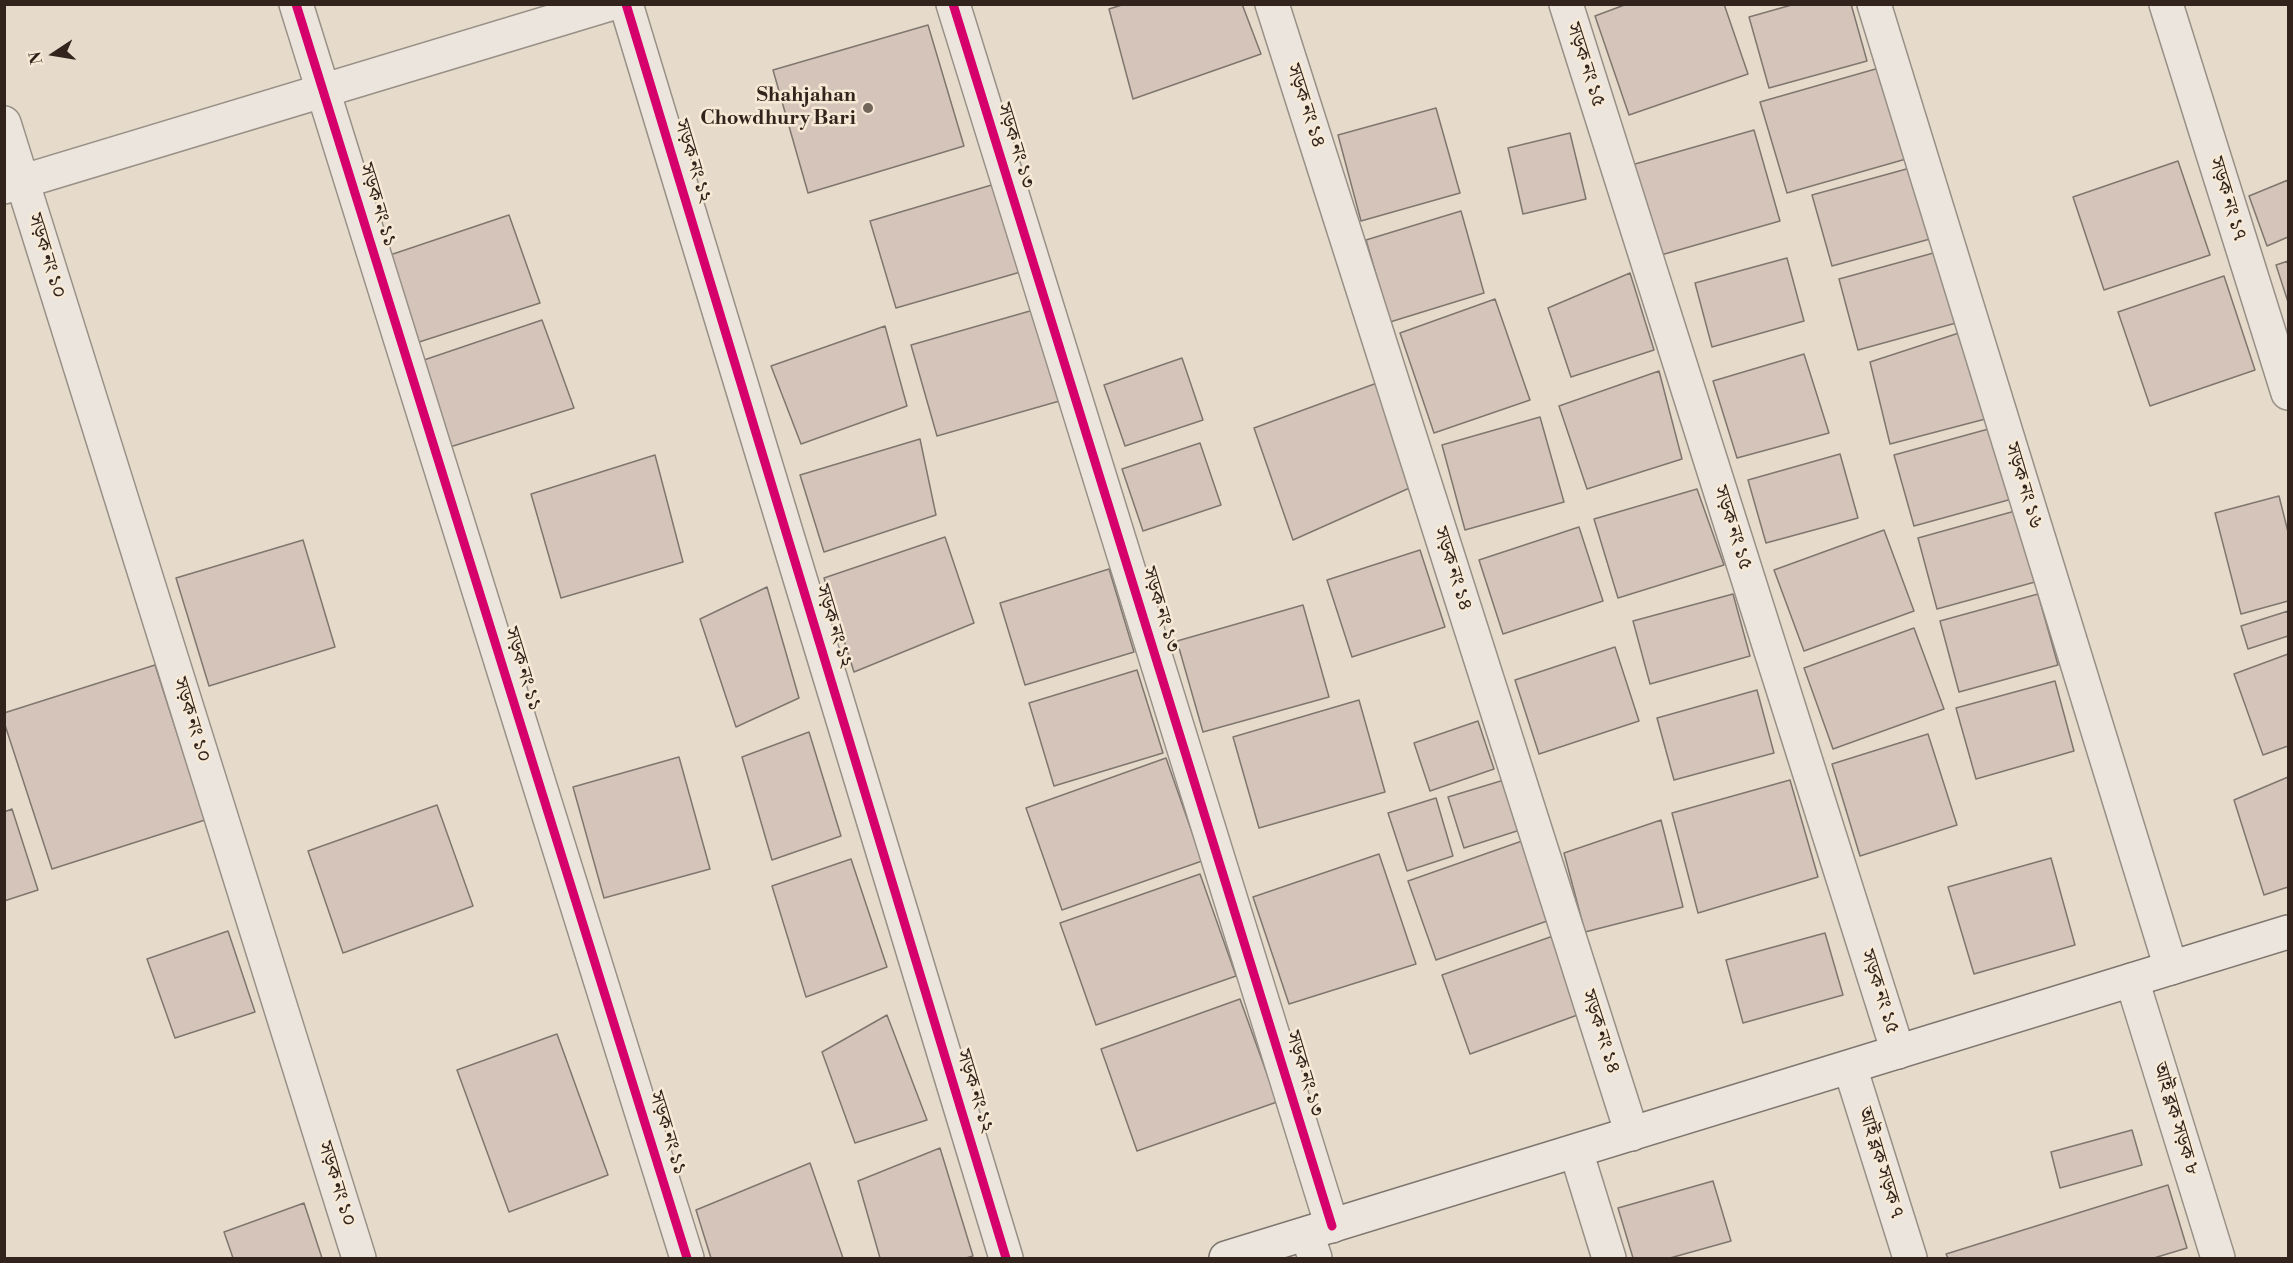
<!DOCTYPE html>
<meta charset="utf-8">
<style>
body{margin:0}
#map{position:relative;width:2293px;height:1263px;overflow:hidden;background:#e6dbcb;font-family:"Libre Bodoni",serif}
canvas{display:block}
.frame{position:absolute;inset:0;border:6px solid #32241c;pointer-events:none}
.north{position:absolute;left:24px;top:24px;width:60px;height:60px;-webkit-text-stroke:4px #f6e9d6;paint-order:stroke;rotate:258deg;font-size:16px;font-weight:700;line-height:24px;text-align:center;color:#32241c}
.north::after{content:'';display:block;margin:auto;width:21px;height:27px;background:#32241c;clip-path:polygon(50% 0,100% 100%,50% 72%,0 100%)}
</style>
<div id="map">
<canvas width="2293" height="1263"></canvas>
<div class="frame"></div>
<div class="north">N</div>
</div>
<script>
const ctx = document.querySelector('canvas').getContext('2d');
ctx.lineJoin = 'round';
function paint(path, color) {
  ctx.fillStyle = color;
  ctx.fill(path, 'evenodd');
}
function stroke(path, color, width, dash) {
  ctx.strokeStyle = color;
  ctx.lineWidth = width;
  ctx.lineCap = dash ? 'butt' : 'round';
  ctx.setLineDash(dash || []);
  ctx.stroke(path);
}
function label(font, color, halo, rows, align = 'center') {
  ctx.font = font + ' "Libre Bodoni","Noto Serif Bengali",serif';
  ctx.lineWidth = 5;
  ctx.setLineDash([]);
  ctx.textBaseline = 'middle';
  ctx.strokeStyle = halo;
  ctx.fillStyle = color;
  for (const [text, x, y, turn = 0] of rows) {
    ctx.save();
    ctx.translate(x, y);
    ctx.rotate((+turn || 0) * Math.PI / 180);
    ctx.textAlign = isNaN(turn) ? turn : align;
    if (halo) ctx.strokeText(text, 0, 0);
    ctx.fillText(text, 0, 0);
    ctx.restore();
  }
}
const building = new Path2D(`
 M 1125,4 L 1242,4 L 1261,54 L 1133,99 L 1109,9 Z
 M 1627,4 L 1724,4 L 1748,74 L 1629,115 L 1595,16 Z
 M 1795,4 L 1851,4 L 1867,61 L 1769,88 L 1749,17 Z
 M 928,25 L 964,146 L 808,193 L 773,70 Z
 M 1886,66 L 1913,157 L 1787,193 L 1760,102 Z
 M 1436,108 L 1460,193 L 1361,221 L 1338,135 Z
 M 1754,130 L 1780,221 L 1654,257 L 1628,166 Z
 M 1570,133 L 1586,199 L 1523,214 L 1508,148 Z
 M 2178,161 L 2210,255 L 2104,290 L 2073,197 Z
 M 1910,168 L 1930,239 L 1832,266 L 1812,195 Z
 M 2288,180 L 2288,237 L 2267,246 L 2249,196 Z
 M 995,184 L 1024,271 L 896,308 L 870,221 Z
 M 1461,211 L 1484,293 L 1390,322 L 1366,240 Z
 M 509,215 L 540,303 L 416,343 L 387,256 Z
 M 1937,252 L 1956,323 L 1858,350 L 1839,279 Z
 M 1787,258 L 1804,321 L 1712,347 L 1695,283 Z
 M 2288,261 L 2288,302 L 2276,265 Z
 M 1630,273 L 1654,350 L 1571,377 L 1548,308 Z
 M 2224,276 L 2255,370 L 2150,406 L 2118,312 Z
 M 1495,299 L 1530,400 L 1434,433 L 1400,333 Z
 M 1037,309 L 1063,400 L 937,436 L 911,345 Z
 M 542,320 L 574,408 L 450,447 L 421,361 Z
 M 885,326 L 907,406 L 801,444 L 771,366 Z
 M 1965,331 L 1993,417 L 1890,444 L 1870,362 Z
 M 1804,354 L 1829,433 L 1737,458 L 1713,381 Z
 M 1182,358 L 1203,420 L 1125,446 L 1104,385 Z
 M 1659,371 L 1682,459 L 1587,489 L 1559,406 Z
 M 1377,383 L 1414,486 L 1293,540 L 1254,428 Z
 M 1540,417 L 1564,502 L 1465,530 L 1442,445 Z
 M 1992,428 L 2012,499 L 1914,526 L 1894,455 Z
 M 920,439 L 936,515 L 824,552 L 800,475 Z
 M 1200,443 L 1221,505 L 1143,531 L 1122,469 Z
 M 1840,454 L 1858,518 L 1766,543 L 1748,480 Z
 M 655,455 L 683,562 L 561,598 L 531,494 Z
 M 1697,489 L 1724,565 L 1618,598 L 1594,519 Z
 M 2279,496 L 2288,532 L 2288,601 L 2241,614 L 2215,513 Z
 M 2015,511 L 2035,582 L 1937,609 L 1918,538 Z
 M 1579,527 L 1603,601 L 1503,634 L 1479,560 Z
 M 1884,530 L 1914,611 L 1804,651 L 1774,570 Z
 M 945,537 L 974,623 L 854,672 L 824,578 Z
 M 303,540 L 335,647 L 209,686 L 176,578 Z
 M 1420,550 L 1445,627 L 1352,657 L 1327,580 Z
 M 1109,569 L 1134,652 L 1025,685 L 1000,603 Z
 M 767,587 L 799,698 L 736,727 L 700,619 Z
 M 1733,594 L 1750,656 L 1650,684 L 1633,621 Z
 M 2038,594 L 2058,665 L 1959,692 L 1940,621 Z
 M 1303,605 L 1329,697 L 1203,732 L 1177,641 Z
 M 2288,611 L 2288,636 L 2248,649 L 2241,626 Z
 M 1914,628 L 1944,709 L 1833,749 L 1804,668 Z
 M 1615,647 L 1639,721 L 1539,754 L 1515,680 Z
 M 2288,654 L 2288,746 L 2263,755 L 2234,674 Z
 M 155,665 L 205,820 L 52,869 L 4,722 L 4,713 Z
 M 1137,670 L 1163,753 L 1054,786 L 1029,703 Z
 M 2055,681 L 2074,751 L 1976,779 L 1956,708 Z
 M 1757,690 L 1774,753 L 1674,780 L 1657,718 Z
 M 1359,700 L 1385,792 L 1259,828 L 1233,737 Z
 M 1478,721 L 1494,769 L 1430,791 L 1414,743 Z
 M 809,732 L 841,836 L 772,860 L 742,757 Z
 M 1928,734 L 1957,825 L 1860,856 L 1832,764 Z
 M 679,757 L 710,869 L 604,898 L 573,787 Z
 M 1166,758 L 1202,861 L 1062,910 L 1026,808 Z
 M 2288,777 L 2288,887 L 2264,895 L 2234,800 Z
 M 1504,780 L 1520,830 L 1464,848 L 1448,797 Z
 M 1790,780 L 1818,877 L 1698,913 L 1672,813 Z
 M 1436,798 L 1453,856 L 1407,871 L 1388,813 Z
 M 437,805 L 473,906 L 343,953 L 308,851 Z
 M 12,809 L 38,890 L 4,901 L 4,812 Z
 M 1661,820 L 1683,907 L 1585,932 L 1564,853 Z
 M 1522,841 L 1550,920 L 1436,960 L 1408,881 Z
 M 1379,854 L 1416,964 L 1289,1004 L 1253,897 Z
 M 2051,858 L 2075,945 L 1974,974 L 1948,887 Z
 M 851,859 L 887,967 L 806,997 L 772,886 Z
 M 1200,874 L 1236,976 L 1096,1025 L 1060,923 Z
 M 228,931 L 255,1012 L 175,1038 L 147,959 Z
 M 1825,933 L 1843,995 L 1743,1023 L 1726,960 Z
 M 1556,935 L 1583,1013 L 1470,1054 L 1442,975 Z
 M 1240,999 L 1277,1102 L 1137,1151 L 1101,1049 Z
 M 887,1015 L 927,1120 L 855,1143 L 822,1052 Z
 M 557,1034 L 608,1175 L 509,1212 L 457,1070 Z
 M 2132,1130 L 2142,1165 L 2060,1188 L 2051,1152 Z
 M 940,1148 L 973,1256 L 966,1258 L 880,1258 L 858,1181 Z
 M 810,1163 L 843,1258 L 711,1258 L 696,1210 Z
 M 1713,1181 L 1731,1241 L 1670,1258 L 1633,1258 L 1618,1208 Z
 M 2168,1185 L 2187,1248 L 2154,1258 L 1948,1258 L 1946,1254 Z
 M 304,1203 L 322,1258 L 233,1258 L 224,1232 Z`);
paint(building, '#d4c4b9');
stroke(building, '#7f776f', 1.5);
const street = new Path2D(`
 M 296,4 L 687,1258
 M 626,4 L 1006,1258
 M 953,4 L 1332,1226
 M 1272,4 L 1632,1134
 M 1566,4 L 1898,1052
 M 1874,4 L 2171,968
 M 2166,4 L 2288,393
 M 4,123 L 359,1258
 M 4,187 L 610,4
 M 2132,980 L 2218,1258
 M 1850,1067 L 1910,1258
 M 1576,1151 L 1609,1258
 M 1307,1234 L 1315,1258`);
const secondary = new Path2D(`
 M 1226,1258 L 2288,932`);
stroke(street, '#989086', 36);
stroke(secondary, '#7f776f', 36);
stroke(street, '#ebe5dd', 33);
stroke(secondary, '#ebe5dd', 33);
stroke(new Path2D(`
 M 296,4 L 687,1258
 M 626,4 L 1006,1258
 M 953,4 L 1332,1226`), '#d6006c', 9);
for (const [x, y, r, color] of [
 [868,108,6,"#716459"]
]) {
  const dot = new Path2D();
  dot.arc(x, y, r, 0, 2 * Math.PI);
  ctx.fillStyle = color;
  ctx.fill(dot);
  stroke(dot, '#f6e9d6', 2);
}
label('20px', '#32241c', '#f6e9d6', [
 ["সড়ক নং ১৫",1585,65,72],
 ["সড়ক নং ১৪",1305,106,72],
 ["সড়ক নং ১৩",1015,146,73],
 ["সড়ক নং ১২",692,161,73],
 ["সড়ক নং ১৭",2227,199,73],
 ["সড়ক নং ১১",377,205,73],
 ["সড়ক নং ১০",46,256,73],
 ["সড়ক নং ১৬",2023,486,73],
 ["সড়ক নং ১৫",1732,528,72],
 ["সড়ক নং ১৪",1452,569,72],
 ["সড়ক নং ১৩",1160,610,73],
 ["সড়ক নং ১২",833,626,73],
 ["সড়ক নং ১১",522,669,73],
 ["সড়ক নং ১০",191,720,73],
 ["সড়ক নং ১৫",1879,992,72],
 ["সড়ক নং ১৪",1600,1032,72],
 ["সড়ক নং ১৩",1304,1074,73],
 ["সড়ক নং ১২",974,1091,73],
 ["আই ব্লক সড়ক ৮",2175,1119,73],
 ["সড়ক নং ১১",667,1133,73],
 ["আই ব্লক সড়ক ৭",1880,1163,73],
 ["সড়ক নং ১০",336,1184,73]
]);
label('bold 20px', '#32241c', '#f6e9d6', [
 ["Shahjahan",856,96],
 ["Chowdhury Bari",856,119]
], 'right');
</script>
